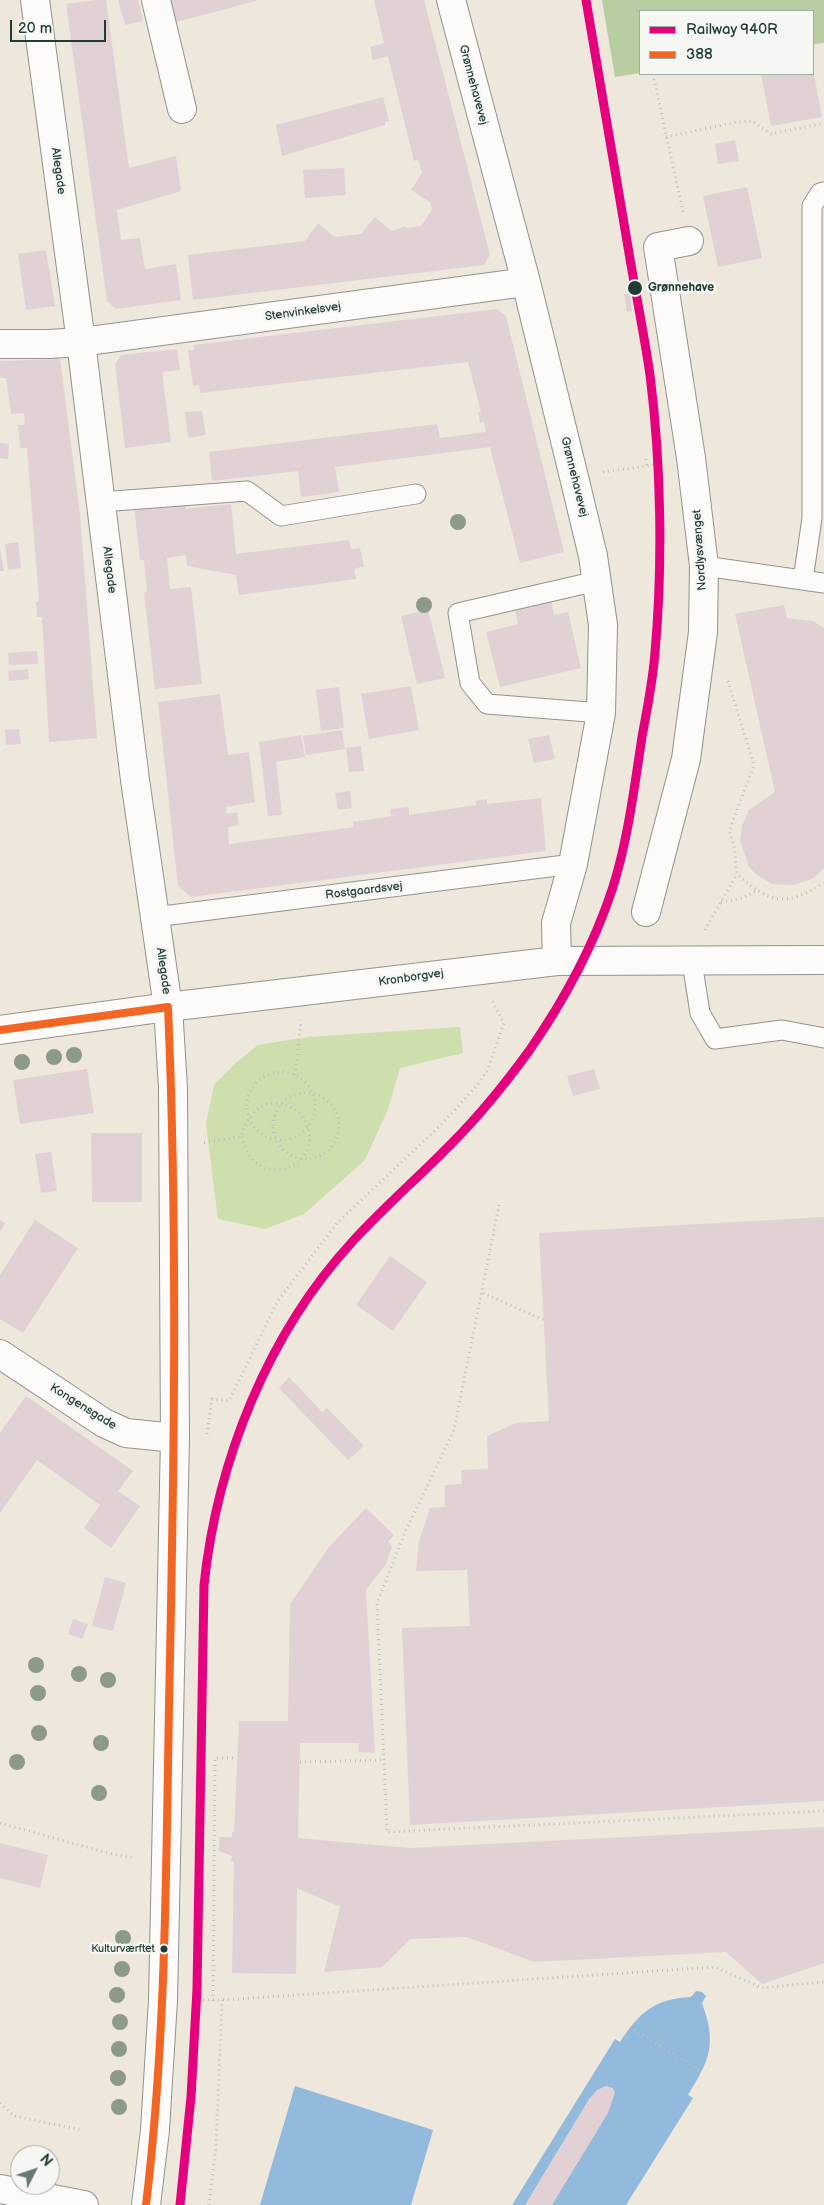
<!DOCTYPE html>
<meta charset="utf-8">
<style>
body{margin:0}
#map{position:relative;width:824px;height:2205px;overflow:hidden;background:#ede7dc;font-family:"Balsamiq Sans",sans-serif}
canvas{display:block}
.legend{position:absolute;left:639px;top:10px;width:175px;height:65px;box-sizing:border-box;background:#f6f6f2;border:1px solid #a0aca6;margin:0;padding:6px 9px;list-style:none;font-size:15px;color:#1f3d34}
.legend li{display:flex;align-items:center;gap:10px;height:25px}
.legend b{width:25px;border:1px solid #a0aca6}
.north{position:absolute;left:10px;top:2145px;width:50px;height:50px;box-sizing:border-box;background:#f6f6f2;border:1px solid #a0aca6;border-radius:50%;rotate:49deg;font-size:14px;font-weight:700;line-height:20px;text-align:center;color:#1f3d34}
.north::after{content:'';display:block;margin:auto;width:18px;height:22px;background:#67786f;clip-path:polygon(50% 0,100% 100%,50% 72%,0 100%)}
.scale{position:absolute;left:10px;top:20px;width:96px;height:22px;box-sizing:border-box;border:2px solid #1f3d34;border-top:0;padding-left:6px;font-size:15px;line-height:18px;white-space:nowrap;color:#1f3d34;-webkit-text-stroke:4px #f6f6f2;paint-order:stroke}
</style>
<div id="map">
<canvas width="824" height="2205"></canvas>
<ul class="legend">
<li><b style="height:6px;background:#e5007d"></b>Railway 940R</li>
<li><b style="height:6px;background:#f26522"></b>388</li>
</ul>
<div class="north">N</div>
<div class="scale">20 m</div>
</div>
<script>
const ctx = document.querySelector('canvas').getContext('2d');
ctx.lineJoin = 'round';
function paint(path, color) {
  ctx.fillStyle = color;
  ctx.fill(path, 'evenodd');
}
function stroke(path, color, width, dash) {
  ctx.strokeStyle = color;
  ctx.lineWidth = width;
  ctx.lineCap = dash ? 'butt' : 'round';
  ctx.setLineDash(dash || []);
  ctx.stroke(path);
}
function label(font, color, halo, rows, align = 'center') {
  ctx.font = font + ' "Balsamiq Sans",sans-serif';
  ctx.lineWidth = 5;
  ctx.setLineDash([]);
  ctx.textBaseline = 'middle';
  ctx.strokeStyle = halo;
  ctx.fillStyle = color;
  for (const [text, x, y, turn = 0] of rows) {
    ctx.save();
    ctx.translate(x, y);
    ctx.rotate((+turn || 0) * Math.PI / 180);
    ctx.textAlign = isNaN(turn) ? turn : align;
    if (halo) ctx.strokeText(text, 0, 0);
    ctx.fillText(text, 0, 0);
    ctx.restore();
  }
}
paint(new Path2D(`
 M 460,1027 L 463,1053 L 400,1068 L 388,1109 L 365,1160 L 304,1214 L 265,1229 L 218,1219 L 206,1123 L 214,1085 L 237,1062 L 258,1045 L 308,1037 Z`), '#ccdfac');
paint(new Path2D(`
 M 602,0 L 824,0 L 824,43 L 813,44 L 813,11 L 640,11 L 640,73 L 615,77 Z`), '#b8cea2');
paint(new Path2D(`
 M 696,1991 L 702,1992 L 706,1996 L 702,2003 C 717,2044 710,2059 688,2095 L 693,2098 L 626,2205 L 512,2205 L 615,2039 L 620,2042 C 640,2012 654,1999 691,1997 Z
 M 295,2086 L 433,2130 L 411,2205 L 260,2205 Z`), '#92badc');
paint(new Path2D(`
 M 96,0 L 106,0 L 129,168 L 176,156 L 181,191 L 117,210 L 121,240 L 140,238 L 145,269 L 176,264 L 181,300 L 116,309 L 107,301 L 66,4 Z
 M 118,0 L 138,0 L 143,21 L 125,25 Z
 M 165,0 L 256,0 L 256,1 L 172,23 Z
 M 374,0 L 424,0 L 490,255 L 484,265 L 193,300 L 188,255 L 305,241 L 318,223 L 334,237 L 361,234 L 375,217 L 392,231 L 406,226 L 406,228 L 421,226 L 432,210 L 430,202 L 411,190 L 422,173 L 418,160 L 414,161 L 388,56 L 373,60 L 370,47 L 384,43 Z
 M 761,74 L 814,74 L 822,117 L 771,126 Z
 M 383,97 L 389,121 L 385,122 L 385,125 L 282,156 L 276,125 Z
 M 735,140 L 739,161 L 718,164 L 715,144 Z
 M 344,168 L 346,195 L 305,198 L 303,170 Z
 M 747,187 L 762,258 L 718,267 L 703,196 Z
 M 46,250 L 55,306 L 26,310 L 18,254 Z
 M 624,294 L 630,294 L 632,311 L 627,312 Z
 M 497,309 L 506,316 L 564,552 L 520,563 L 490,447 L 335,467 L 339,492 L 301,497 L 298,471 L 212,481 L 209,452 L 437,424 L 440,438 L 486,432 L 484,422 L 480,423 L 478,412 L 481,412 L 468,362 L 200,393 L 199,385 L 193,386 L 188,350 L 194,350 L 193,345 Z
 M 177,349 L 180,370 L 162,372 L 171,442 L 125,448 L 115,364 L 121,355 Z
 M 60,359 L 80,514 L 97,738 L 49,742 L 42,617 L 37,617 L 36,602 L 39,601 L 27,448 L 20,448 L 18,425 L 25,425 L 24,413 L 11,414 L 6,378 L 0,378 L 0,361 Z
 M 202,411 L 206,435 L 188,438 L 185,412 Z
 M 0,443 L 9,444 L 8,459 L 0,458 Z
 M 185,500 L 186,509 L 231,504 L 236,554 L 349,540 L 351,549 L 360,548 L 364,566 L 354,569 L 356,579 L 239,595 L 236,575 L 187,566 L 186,555 L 167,558 L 170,589 L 191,587 L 202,684 L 155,689 L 144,593 L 147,592 L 144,560 L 140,560 L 134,506 Z
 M 18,542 L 21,568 L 8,570 L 5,544 Z
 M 0,548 L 4,571 L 0,571 Z
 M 551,600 L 554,615 L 568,612 L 581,668 L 500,687 L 486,632 L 518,624 L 515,609 Z
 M 784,605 L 787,618 L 813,621 L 824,628 L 824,868 L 814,878 L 794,885 L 772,884 L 757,875 L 749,867 L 740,841 L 742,826 L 749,810 L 775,792 L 735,614 Z
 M 428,610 L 445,678 L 417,684 L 401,616 Z
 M 37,651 L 38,664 L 9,665 L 8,653 Z
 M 28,669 L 29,679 L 9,681 L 8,671 Z
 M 411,686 L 419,730 L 369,739 L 361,694 Z
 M 339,687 L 344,728 L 321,731 L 316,690 Z
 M 220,694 L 228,755 L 249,752 L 255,802 L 226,807 L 227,814 L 237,812 L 239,825 L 228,827 L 229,844 L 354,827 L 353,822 L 391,816 L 390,809 L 409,807 L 409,815 L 476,805 L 476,801 L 487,799 L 487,804 L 541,798 L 546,851 L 191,897 L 178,886 L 158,702 Z
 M 19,729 L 21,744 L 6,745 L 5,730 Z
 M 342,730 L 345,749 L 306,755 L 303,736 Z
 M 301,735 L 305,757 L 276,762 L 282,815 L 268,816 L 259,742 Z
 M 549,735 L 555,759 L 534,763 L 528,739 Z
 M 361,746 L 364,771 L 349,772 L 346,748 Z
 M 350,791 L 352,808 L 338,810 L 335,793 Z
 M 87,1069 L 94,1113 L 20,1124 L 13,1080 Z
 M 594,1069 L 600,1089 L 573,1096 L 567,1076 Z
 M 91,1133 L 142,1133 L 142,1202 L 92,1202 Z
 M 51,1152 L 57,1191 L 41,1193 L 35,1154 Z
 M 824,1217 L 824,1801 L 410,1825 L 402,1628 L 470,1626 L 467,1570 L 416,1571 L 419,1541 L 430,1508 L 445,1507 L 445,1485 L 462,1484 L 461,1470 L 488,1469 L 487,1436 L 516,1423 L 549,1421 L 539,1233 Z
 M 0,1220 L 5,1223 L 0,1232 Z
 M 35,1220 L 78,1248 L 23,1333 L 0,1319 L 0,1275 Z
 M 390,1256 L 427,1282 L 393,1331 L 356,1305 Z
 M 289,1377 L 322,1412 L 327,1408 L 364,1446 L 348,1460 L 279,1388 Z
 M 26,1396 L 133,1471 L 118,1491 L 140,1506 L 111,1548 L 84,1528 L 100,1505 L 37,1460 L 0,1513 L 0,1433 Z
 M 366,1508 L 394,1535 L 388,1542 L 392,1546 L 386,1564 L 366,1590 L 375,1753 L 358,1752 L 359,1743 L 300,1743 L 298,1838 L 409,1848 L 824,1827 L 824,1963 L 762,1984 L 726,1952 L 534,1962 L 467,1937 L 410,1939 L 382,1967 L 324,1972 L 340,1907 L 297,1888 L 296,1974 L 232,1973 L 234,1861 L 231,1861 L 232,1856 L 219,1851 L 219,1837 L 232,1837 L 232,1832 L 234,1832 L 239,1721 L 288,1721 L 290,1604 L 329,1547 Z
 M 105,1577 L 126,1583 L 113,1631 L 92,1626 Z
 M 73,1619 L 88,1624 L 82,1639 L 68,1634 Z
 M 0,1843 L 48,1855 L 40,1888 L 0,1878 Z
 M 606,2086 L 613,2088 L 615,2093 L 608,2113 L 552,2205 L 525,2205 L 589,2099 L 597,2090 Z`), '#e2d1d4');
const service = new Path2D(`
 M 101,502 L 247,491 L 281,516 L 416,494
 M 704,566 L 824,583
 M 803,580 L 812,518 L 812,206 L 820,193 L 824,192
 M 597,581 L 458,613 L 470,683 L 487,704 L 601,713
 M 155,917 L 573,864
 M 692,962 L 700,1013 L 715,1039 L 782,1030 L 824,1038`);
const minor = new Path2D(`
 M 156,0 L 182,109
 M 451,0 L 526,282 L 574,477 L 593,556 L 603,625 L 601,713 L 573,864 L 556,923 L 557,961
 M 0,344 L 49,344 L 81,342 L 526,282
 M 646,912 L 686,759 L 703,632 L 704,566 L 691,458 L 658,247 L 689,241
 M 168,1007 L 557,961 L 824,960
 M 0,1354 L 104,1423 L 126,1433 L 175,1438
 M 0,2189 L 84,2205`);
const secondary = new Path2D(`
 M 35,0 L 81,342 L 135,780 L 168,1007 L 173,1088 L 175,1438 L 163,2000 L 155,2130 L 146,2205
 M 0,1030 L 168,1007`);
stroke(service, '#92938c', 21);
stroke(minor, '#92938c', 30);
stroke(secondary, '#92938c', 30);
stroke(new Path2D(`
 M 635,0 L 640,21
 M 653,74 L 683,212
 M 666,137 L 737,122 L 752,121 L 771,134 L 824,123
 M 646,459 L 647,466
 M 603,472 L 661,464
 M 728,681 L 754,765 L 729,831 L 734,846 L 737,874 C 770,904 786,907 824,883
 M 721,902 L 743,898 L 756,891
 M 705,930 L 737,874
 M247 1106a34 34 0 1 1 68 0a34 34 0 1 1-68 0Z
 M 295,1075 L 301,1020
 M273 1126a33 33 0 1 1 66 0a33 33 0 1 1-66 0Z
 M 204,1143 L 242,1136 C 246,1116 263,1097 285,1105 C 294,1108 301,1113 305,1121 C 329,1165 254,1197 242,1136
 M 499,1205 L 454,1430 L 406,1530 L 377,1603 L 387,1832 L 824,1811
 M 483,1293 L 544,1320
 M 207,1434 L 212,1399 L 229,1401 L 277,1302 L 337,1223 L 443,1123 L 479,1083 L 488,1069 L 504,1023 L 491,999
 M 300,1762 L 385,1760
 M 0,1823 L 108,1853 L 135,1858
 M 193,2000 L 222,2000 L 715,1967 L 762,1988 L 824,1982
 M 213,2001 L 215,1758 L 236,1758
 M 630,2027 L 702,2072
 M 0,2103 L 14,2116 L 82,2130
 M 209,2205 L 216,2146 L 222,2000`), '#bdc0bd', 3, [1, 4]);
stroke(service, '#fcfbfa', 19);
stroke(minor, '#fcfbfa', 28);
stroke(secondary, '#fcfbfa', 28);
stroke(new Path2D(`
 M 0,1030 L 168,1007 C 178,1240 174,1473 169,1706 C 166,1872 166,2039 146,2205`), '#f26522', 8);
stroke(new Path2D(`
 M 180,2205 L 191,2097 L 197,1989 L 204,1585 C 217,1461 268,1333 353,1241 C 384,1207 419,1177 451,1144 C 480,1115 505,1084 529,1051 C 563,1002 593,947 612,890 C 628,840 634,789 642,737 C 647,709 653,681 655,652 C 663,564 661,462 650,375 C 644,333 635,290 628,247 C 614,165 600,82 586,0`), '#e5007d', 9);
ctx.fillStyle = '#8c9b88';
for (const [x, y] of [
 [458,522],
 [424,605],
 [74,1055],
 [54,1057],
 [22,1062],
 [36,1665],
 [79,1674],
 [108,1680],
 [38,1693],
 [39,1733],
 [101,1743],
 [17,1762],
 [99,1793],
 [123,1938],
 [122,1969],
 [117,1995],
 [120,2022],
 [119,2049],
 [118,2078],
 [119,2107]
]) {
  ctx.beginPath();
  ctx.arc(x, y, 8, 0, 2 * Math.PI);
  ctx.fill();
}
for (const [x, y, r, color] of [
 [635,288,8,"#1f3d34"],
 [164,1949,4.5,"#1f3d34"]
]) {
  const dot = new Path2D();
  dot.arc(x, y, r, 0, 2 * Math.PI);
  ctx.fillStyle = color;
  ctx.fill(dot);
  stroke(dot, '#f6f6f2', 2);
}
label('11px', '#1f3d34', '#f6f6f2', [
 ["Kulturværftet",155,1949]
], 'right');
label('12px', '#1f3d34', '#f6f6f2', [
 ["Grønnehavevej",473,85,75],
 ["Allegade",58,171,82],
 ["Stenvinkelsvej",303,312,-8],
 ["Grønnehavevej",574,477,76],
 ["Nordlysvænget",700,550,-94],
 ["Allegade",109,570,83],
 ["Rostgaardsvej",364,891,-7],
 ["Allegade",163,971,82],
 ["Kronborgvej",411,978,-8],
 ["Kongensgade",83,1407,32]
]);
label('bold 12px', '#1f3d34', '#f6f6f2', [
 ["Grønnehave",648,288]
], 'left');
</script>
